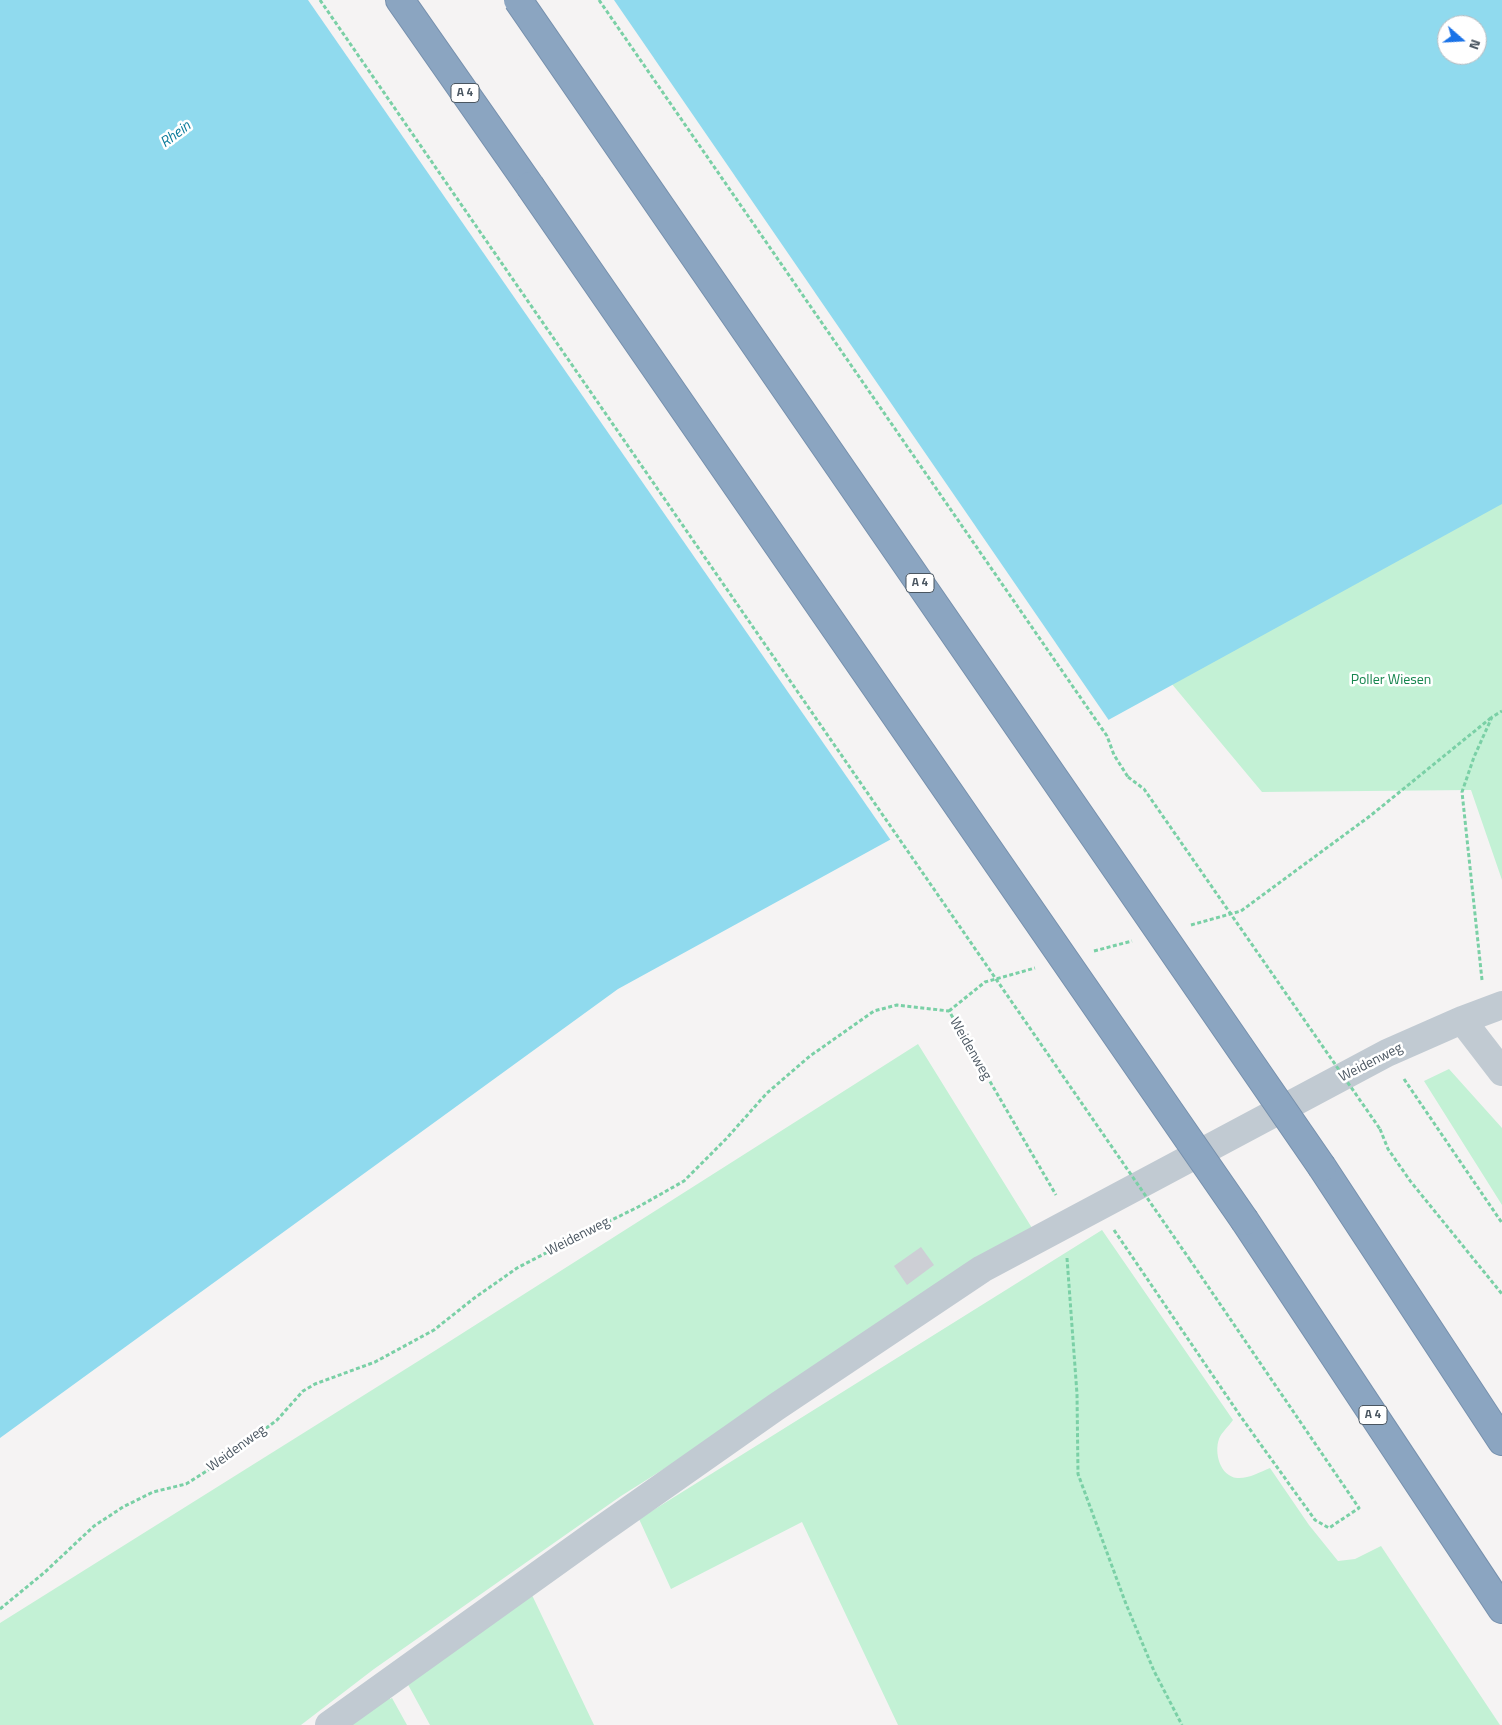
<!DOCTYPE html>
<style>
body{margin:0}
#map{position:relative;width:1502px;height:1725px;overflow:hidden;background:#f5f3f3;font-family:"Titillium Web",sans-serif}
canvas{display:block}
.north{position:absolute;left:1437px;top:15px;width:50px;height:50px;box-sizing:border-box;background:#fff;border:1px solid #b7bbc0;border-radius:50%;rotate:109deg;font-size:14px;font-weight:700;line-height:20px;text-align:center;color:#4a5661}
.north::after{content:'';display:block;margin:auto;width:18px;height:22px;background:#1a73e8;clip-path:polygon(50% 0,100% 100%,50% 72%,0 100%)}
</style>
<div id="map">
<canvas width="1502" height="1725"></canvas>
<div class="north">N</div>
</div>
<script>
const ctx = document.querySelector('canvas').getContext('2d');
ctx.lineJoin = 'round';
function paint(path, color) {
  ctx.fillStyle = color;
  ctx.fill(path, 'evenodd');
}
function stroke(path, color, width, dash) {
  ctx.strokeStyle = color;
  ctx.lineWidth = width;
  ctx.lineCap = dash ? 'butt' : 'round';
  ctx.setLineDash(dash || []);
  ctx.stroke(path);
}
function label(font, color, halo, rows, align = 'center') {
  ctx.font = font + ' "Titillium Web",sans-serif';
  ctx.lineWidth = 5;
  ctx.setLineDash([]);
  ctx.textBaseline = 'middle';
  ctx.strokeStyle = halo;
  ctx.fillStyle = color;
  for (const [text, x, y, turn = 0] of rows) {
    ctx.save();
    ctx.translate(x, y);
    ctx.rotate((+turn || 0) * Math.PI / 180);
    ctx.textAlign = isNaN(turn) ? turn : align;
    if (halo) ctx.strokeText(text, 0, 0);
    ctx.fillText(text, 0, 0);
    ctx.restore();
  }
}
paint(new Path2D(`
 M 1502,503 L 1502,880 L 1471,790 L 1262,792 L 1161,671 Z
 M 918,1044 L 1032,1228 L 770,1402 L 621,1496 L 374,1669 L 301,1725 L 0,1725 L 0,1623 L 436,1350 Z
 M 1449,1069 L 1502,1128 L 1502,1205 L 1424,1081 Z
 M 1102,1230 L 1233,1420 C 1229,1426 1221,1433 1219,1439 C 1214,1453 1220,1476 1237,1478 C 1248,1479 1260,1472 1270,1468 L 1309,1525 L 1338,1561 L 1355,1559 L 1381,1546 L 1500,1725 L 898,1725 L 802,1522 L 671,1589 L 639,1519 Z
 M 531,1593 L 594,1725 L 430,1725 L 406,1681 Z
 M 389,1695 L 390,1699 L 392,1698 L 407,1725 L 350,1725 Z`), '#c3f1d5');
paint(new Path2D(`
 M 0,0 L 1502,0 L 1502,504 L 618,989 L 0,1438 ZM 1447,25 L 1477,25 L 1477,55 L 1447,55 Z`), '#90daee');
paint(new Path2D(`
 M 308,0 L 614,0 L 1110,722 L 892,842 Z`), '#f5f3f3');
paint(new Path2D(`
 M 921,1247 L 934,1265 L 907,1285 L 894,1266 Z`), '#cdcfd5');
const highway = new Path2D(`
 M 400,0 L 530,186
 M 1322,1167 L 1502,1441
 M 1245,1221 L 1502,1609`);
stroke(highway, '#7690ad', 30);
stroke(new Path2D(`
 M 599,0 L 1107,736 L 1114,755 L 1128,777
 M 1191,925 L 1241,911 L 1370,816 L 1492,717
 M 1094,951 L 1132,941
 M 1482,980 L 1462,792 L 1474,757 L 1492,717 L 1502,711
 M 949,1011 L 985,982 L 1035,968
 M 1404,1079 L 1502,1223
 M 1380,1129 L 1388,1149 L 1411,1182 L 1502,1294
 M 1114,1230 L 1241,1417 L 1315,1520 L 1329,1528 L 1359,1508 L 1190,1260
 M 1067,1258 L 1077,1394 L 1078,1474 L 1126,1604 L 1154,1671 L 1182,1725
 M 0,1609 L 45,1572 L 94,1526 L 123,1507 L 153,1492 L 186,1484 L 221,1462 L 277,1420 L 303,1391 L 315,1384 L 375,1362 L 434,1330 L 473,1299 L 517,1268 L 569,1241 L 638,1207 L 684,1181 L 726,1139 L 767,1093 L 810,1056 L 874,1011 L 897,1005 L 949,1011 L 1056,1195`), '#7ad0a6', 3, [4, 2.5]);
stroke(new Path2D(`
 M 1462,1020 L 1502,1072
 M 329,1725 L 598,1532 L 776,1407 L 982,1269 L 1387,1053 L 1462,1020 L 1502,1005`), '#c1cad2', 28);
stroke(highway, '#8ba5c1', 28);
const highwayBridge = new Path2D(`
 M 518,0 L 1322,1167
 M 530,186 L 1245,1221`);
stroke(highwayBridge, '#7690ad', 30, []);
stroke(new Path2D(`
 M 320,0 L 1190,1260
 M 1128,777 L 1144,789 L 1380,1129`), '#7ad0a6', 3, [4, 2.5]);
stroke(highwayBridge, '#8ba5c1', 28);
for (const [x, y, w] of [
 [465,93,28],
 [920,583,28],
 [1373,1415,28]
]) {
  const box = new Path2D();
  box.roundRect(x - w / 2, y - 9.5, w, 19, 4);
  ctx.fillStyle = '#fff';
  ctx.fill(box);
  stroke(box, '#4a5661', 1);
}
label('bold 12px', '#4a5661', null, [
 ["A 4",465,93],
 ["A 4",920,583],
 ["A 4",1373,1415]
]);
label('14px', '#17864f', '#fff', [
 ["Poller Wiesen",1391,681]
]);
label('14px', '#4a5661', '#fff', [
 ["Weidenweg",970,1049,60],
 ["Weidenweg",1371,1063,-27],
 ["Weidenweg",578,1237,-27],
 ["Weidenweg",237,1449,-36]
]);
label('italic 15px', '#0c7c9b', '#fff', [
 ["Rhein",176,135,-37]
]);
</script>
